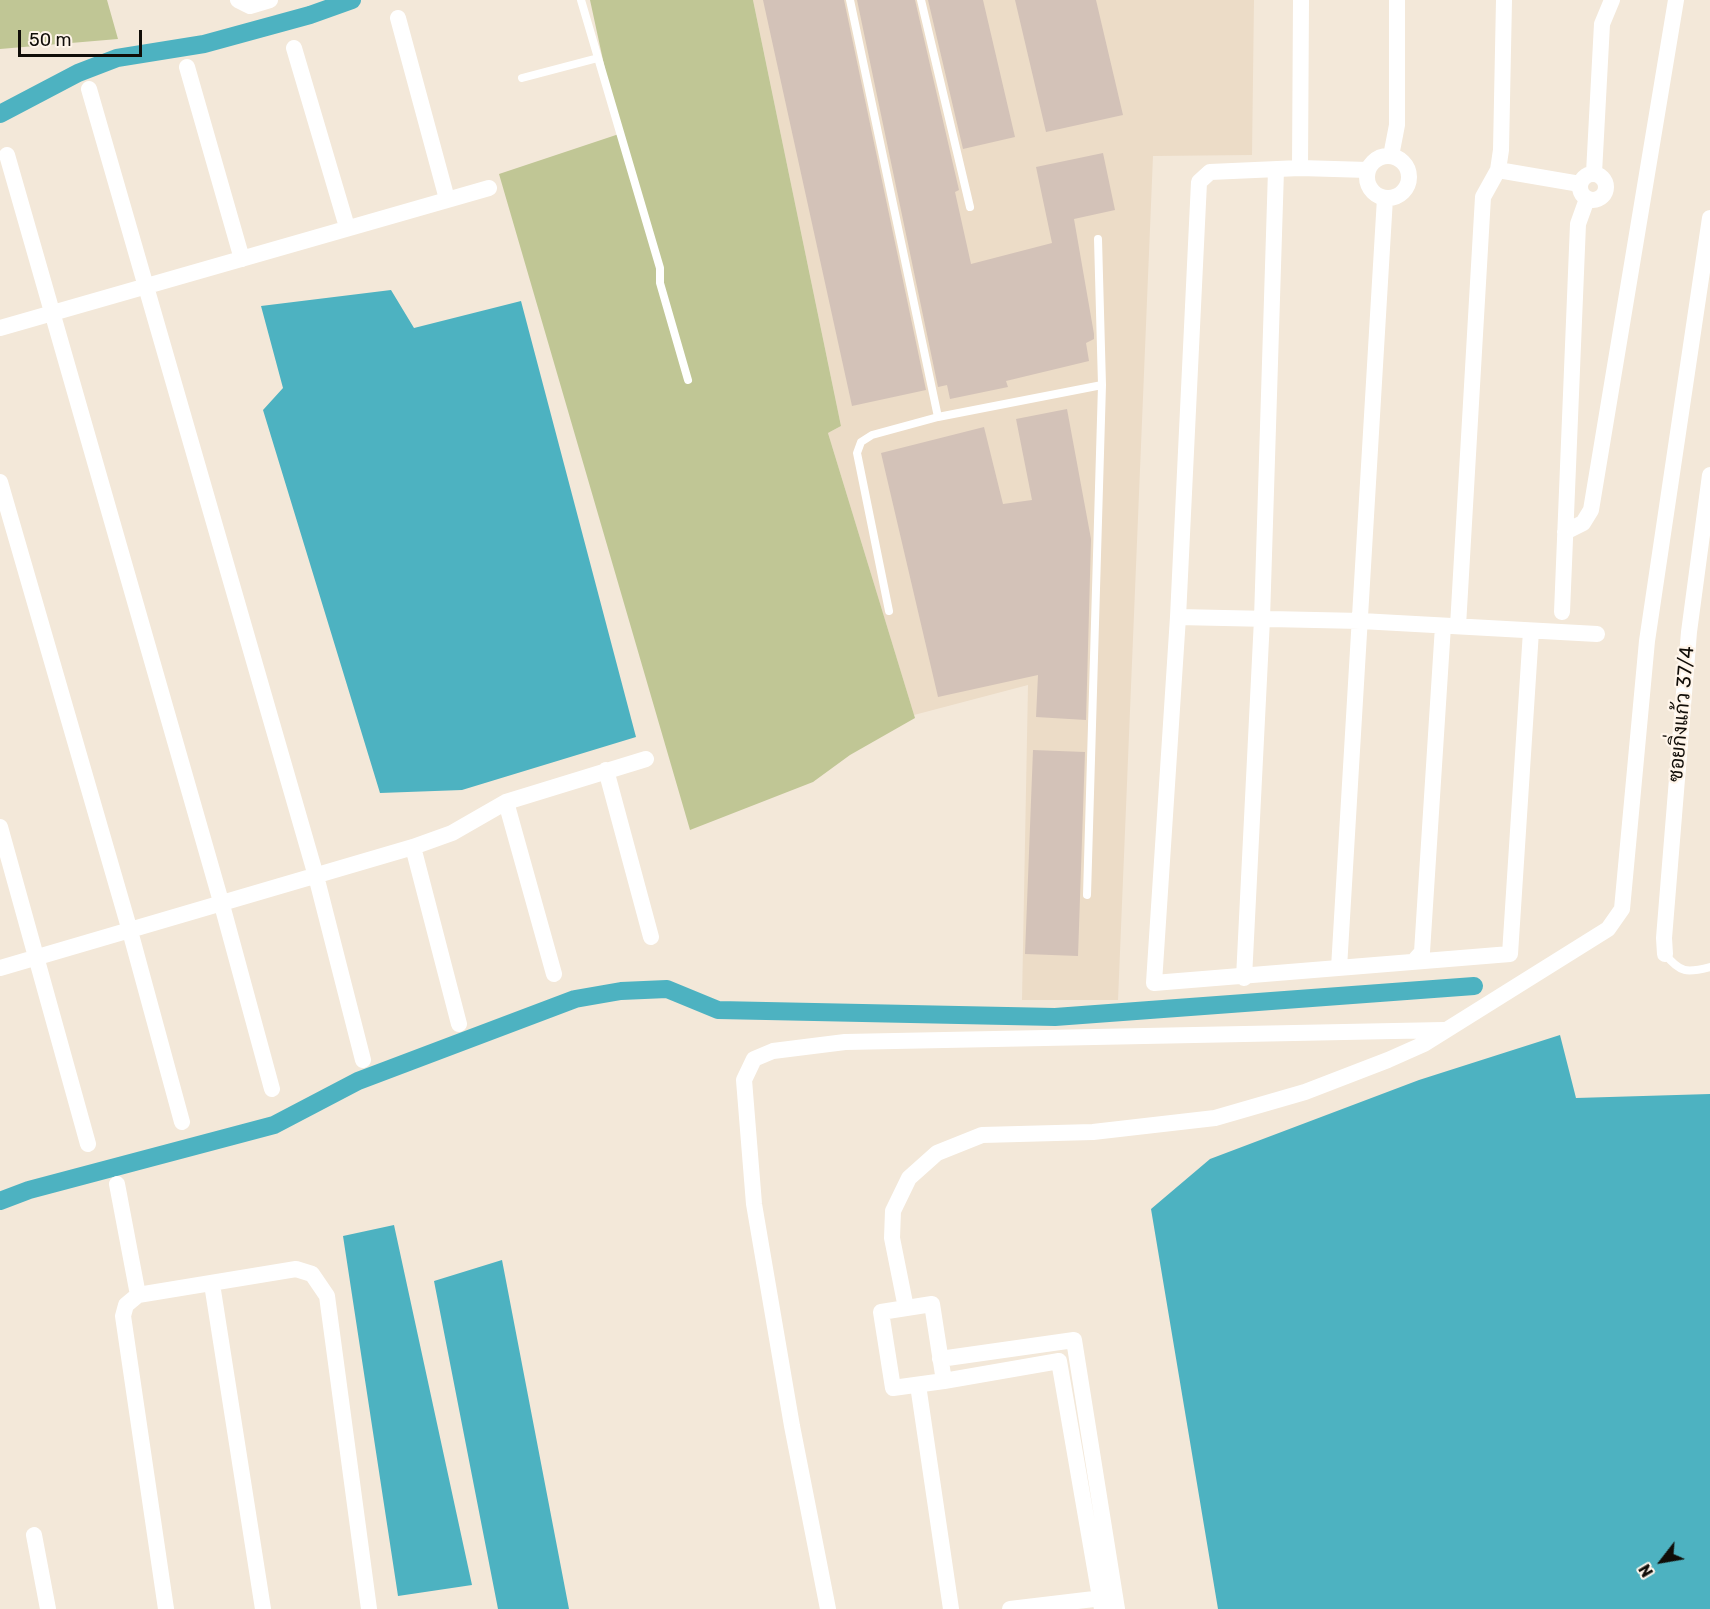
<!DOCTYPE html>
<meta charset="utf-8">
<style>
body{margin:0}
#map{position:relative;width:1710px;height:1609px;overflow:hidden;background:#f3e8d9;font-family:Rubik,sans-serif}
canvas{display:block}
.north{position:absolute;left:1632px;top:1531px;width:60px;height:60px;-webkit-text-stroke:4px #fff5ea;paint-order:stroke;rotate:239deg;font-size:16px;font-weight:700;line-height:24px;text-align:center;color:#100d08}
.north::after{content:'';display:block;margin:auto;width:21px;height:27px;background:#100d08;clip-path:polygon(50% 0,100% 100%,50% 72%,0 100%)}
.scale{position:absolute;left:18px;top:30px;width:124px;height:27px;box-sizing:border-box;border:3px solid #100d08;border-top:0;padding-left:8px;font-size:18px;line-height:21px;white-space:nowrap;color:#100d08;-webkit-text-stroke:4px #fff5ea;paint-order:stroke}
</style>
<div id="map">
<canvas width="1710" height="1609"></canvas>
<div class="north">N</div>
<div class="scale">50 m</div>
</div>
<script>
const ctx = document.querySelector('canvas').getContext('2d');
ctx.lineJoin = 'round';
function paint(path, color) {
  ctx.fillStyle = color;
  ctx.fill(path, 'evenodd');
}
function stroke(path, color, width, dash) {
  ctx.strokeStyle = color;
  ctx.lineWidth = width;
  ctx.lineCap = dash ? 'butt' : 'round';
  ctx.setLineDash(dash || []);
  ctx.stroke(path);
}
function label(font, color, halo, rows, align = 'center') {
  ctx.font = font + ' Rubik,Sarabun,sans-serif';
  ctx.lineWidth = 4.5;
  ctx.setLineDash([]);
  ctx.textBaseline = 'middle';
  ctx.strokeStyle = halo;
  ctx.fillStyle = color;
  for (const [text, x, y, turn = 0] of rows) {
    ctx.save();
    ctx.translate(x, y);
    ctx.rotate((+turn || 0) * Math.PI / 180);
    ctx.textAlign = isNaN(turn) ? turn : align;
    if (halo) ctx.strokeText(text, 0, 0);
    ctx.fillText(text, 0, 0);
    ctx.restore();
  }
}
paint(new Path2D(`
 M 753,0 L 1254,0 L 1252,155 L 1153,156 L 1118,1000 L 1022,1000 L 1028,685 L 914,715 L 828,433 L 841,426 Z`), '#ecdcc7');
paint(new Path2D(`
 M 0,0 L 107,0 L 118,39 L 0,49 Z
 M 590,0 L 753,0 L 841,426 L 828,433 L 915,718 L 850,755 L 813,782 L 690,830 L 499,174 L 619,134 Z`), '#c0c695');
paint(new Path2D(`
 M 391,290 L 414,328 L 521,301 L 636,737 L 462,790 L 380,793 L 263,410 L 283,388 L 261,306 Z
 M 1560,1035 L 1576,1098 L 1710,1094 L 1710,1609 L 1218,1609 L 1151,1209 L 1210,1159 L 1419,1080 Z
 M 394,1225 L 472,1585 L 398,1596 L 343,1236 Z
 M 502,1260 L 569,1609 L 498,1609 L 434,1281 Z`), '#4db2c1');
stroke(new Path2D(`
 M 0,114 L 78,73 L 117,58 L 204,44 L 310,15 L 352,0
 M 0,1201 L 29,1190 L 274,1125 L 358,1081 L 575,999 L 621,991 L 667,989 L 718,1010 L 1055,1017 L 1474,986`), '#4db2c1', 18);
paint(new Path2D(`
 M 763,0 L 844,0 L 926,390 L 852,406 Z
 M 857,0 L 915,0 L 959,190 L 955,192 L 971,264 L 1052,243 L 1036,167 L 1103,153 L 1115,210 L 1074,219 L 1094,334 L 1094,339 L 1086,343 L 1089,361 L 1006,381 L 1008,387 L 950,399 L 947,385 L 938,387 Z
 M 928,0 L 983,0 L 1015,137 L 963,149 Z
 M 1015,0 L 1096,0 L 1123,115 L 1046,132 Z
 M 1067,409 L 1091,539 L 1086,720 L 1036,717 L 1038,675 L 938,697 L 881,453 L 984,427 L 1003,504 L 1032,500 L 1016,419 Z
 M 1033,750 L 1085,752 L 1078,956 L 1025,954 Z`), '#d3c2b8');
stroke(new Path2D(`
 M 581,0 L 660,268 L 660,283 L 688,380
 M 850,0 L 938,417
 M 921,0 L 970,207
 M 522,78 L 598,58
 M 889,611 L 857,453 L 861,442 L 872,435 L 938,417 L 1102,385
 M 1087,895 L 1102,385 L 1098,239
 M 1665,954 C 1680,973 1687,973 1710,967`), '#fff', 8);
stroke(new Path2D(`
 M 238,0 L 250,6 L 270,0
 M 398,18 L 447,199
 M 294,48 L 347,227
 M 187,67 L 242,259
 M 89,89 L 316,876 L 363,1060
 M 7,155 L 222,905 L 272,1089
 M1367 177a21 21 0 1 1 42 0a21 21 0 1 1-42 0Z
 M 1391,156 L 1397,125 L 1397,0
 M 1300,168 L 1301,0
 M 1368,170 L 1300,168 L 1210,172 L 1199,182 L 1178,617 L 1154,983 L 1510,954 L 1531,631
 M 1498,170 L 1580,184
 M 1594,173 L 1602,24 L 1612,0
 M1580 187a13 13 0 1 1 26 0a13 13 0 1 1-26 0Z
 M 0,328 L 489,188
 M 0,482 L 130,931 L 182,1122
 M 1565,532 L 1583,523 L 1591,510 L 1676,0
 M 1562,612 L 1578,224 L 1587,199
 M 1178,617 L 1361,621 L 1597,634
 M 1458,626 L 1483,197 L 1498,170 L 1501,150 L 1504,0
 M 606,770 L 651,937
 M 506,802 L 554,974
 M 0,827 L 88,1144
 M 413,847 L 459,1024
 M 1665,954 L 1664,938 L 1689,632 L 1710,475
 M 1415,960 L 1422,952 L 1443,626
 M 0,968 L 413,847 L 452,833 L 506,802 L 646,759
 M 1339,968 L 1385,198
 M 1244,978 L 1262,619 L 1276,170
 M 117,1184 L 138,1295
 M 212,1284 L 263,1609
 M 932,1304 L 944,1381 L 893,1388 L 881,1312 Z
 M 906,1308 L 892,1238 L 893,1211 L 909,1178 L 937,1153 L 982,1135 L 1093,1132 L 1215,1118 L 1305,1092 L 1388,1060 L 1424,1044 L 1608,929 L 1622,909 L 1647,641 L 1710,218
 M 940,1359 L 1074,1340 L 1117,1609
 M 944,1381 L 1059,1361 L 1102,1609
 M 918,1385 L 951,1609
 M 34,1535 L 48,1609
 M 166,1609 L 123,1316 L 126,1305 L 138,1295 L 296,1269 L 312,1274 L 327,1296 L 369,1609
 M 828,1609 L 792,1426 L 754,1204 L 744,1080 L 754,1059 L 773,1051 L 845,1042 L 1444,1030
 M 1010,1609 L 1111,1597`), '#fff', 16);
label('20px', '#100d08', '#fff5ea', [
 ["ซอยกิ่งแก้ว 37/4",1682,714,-85]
]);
</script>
